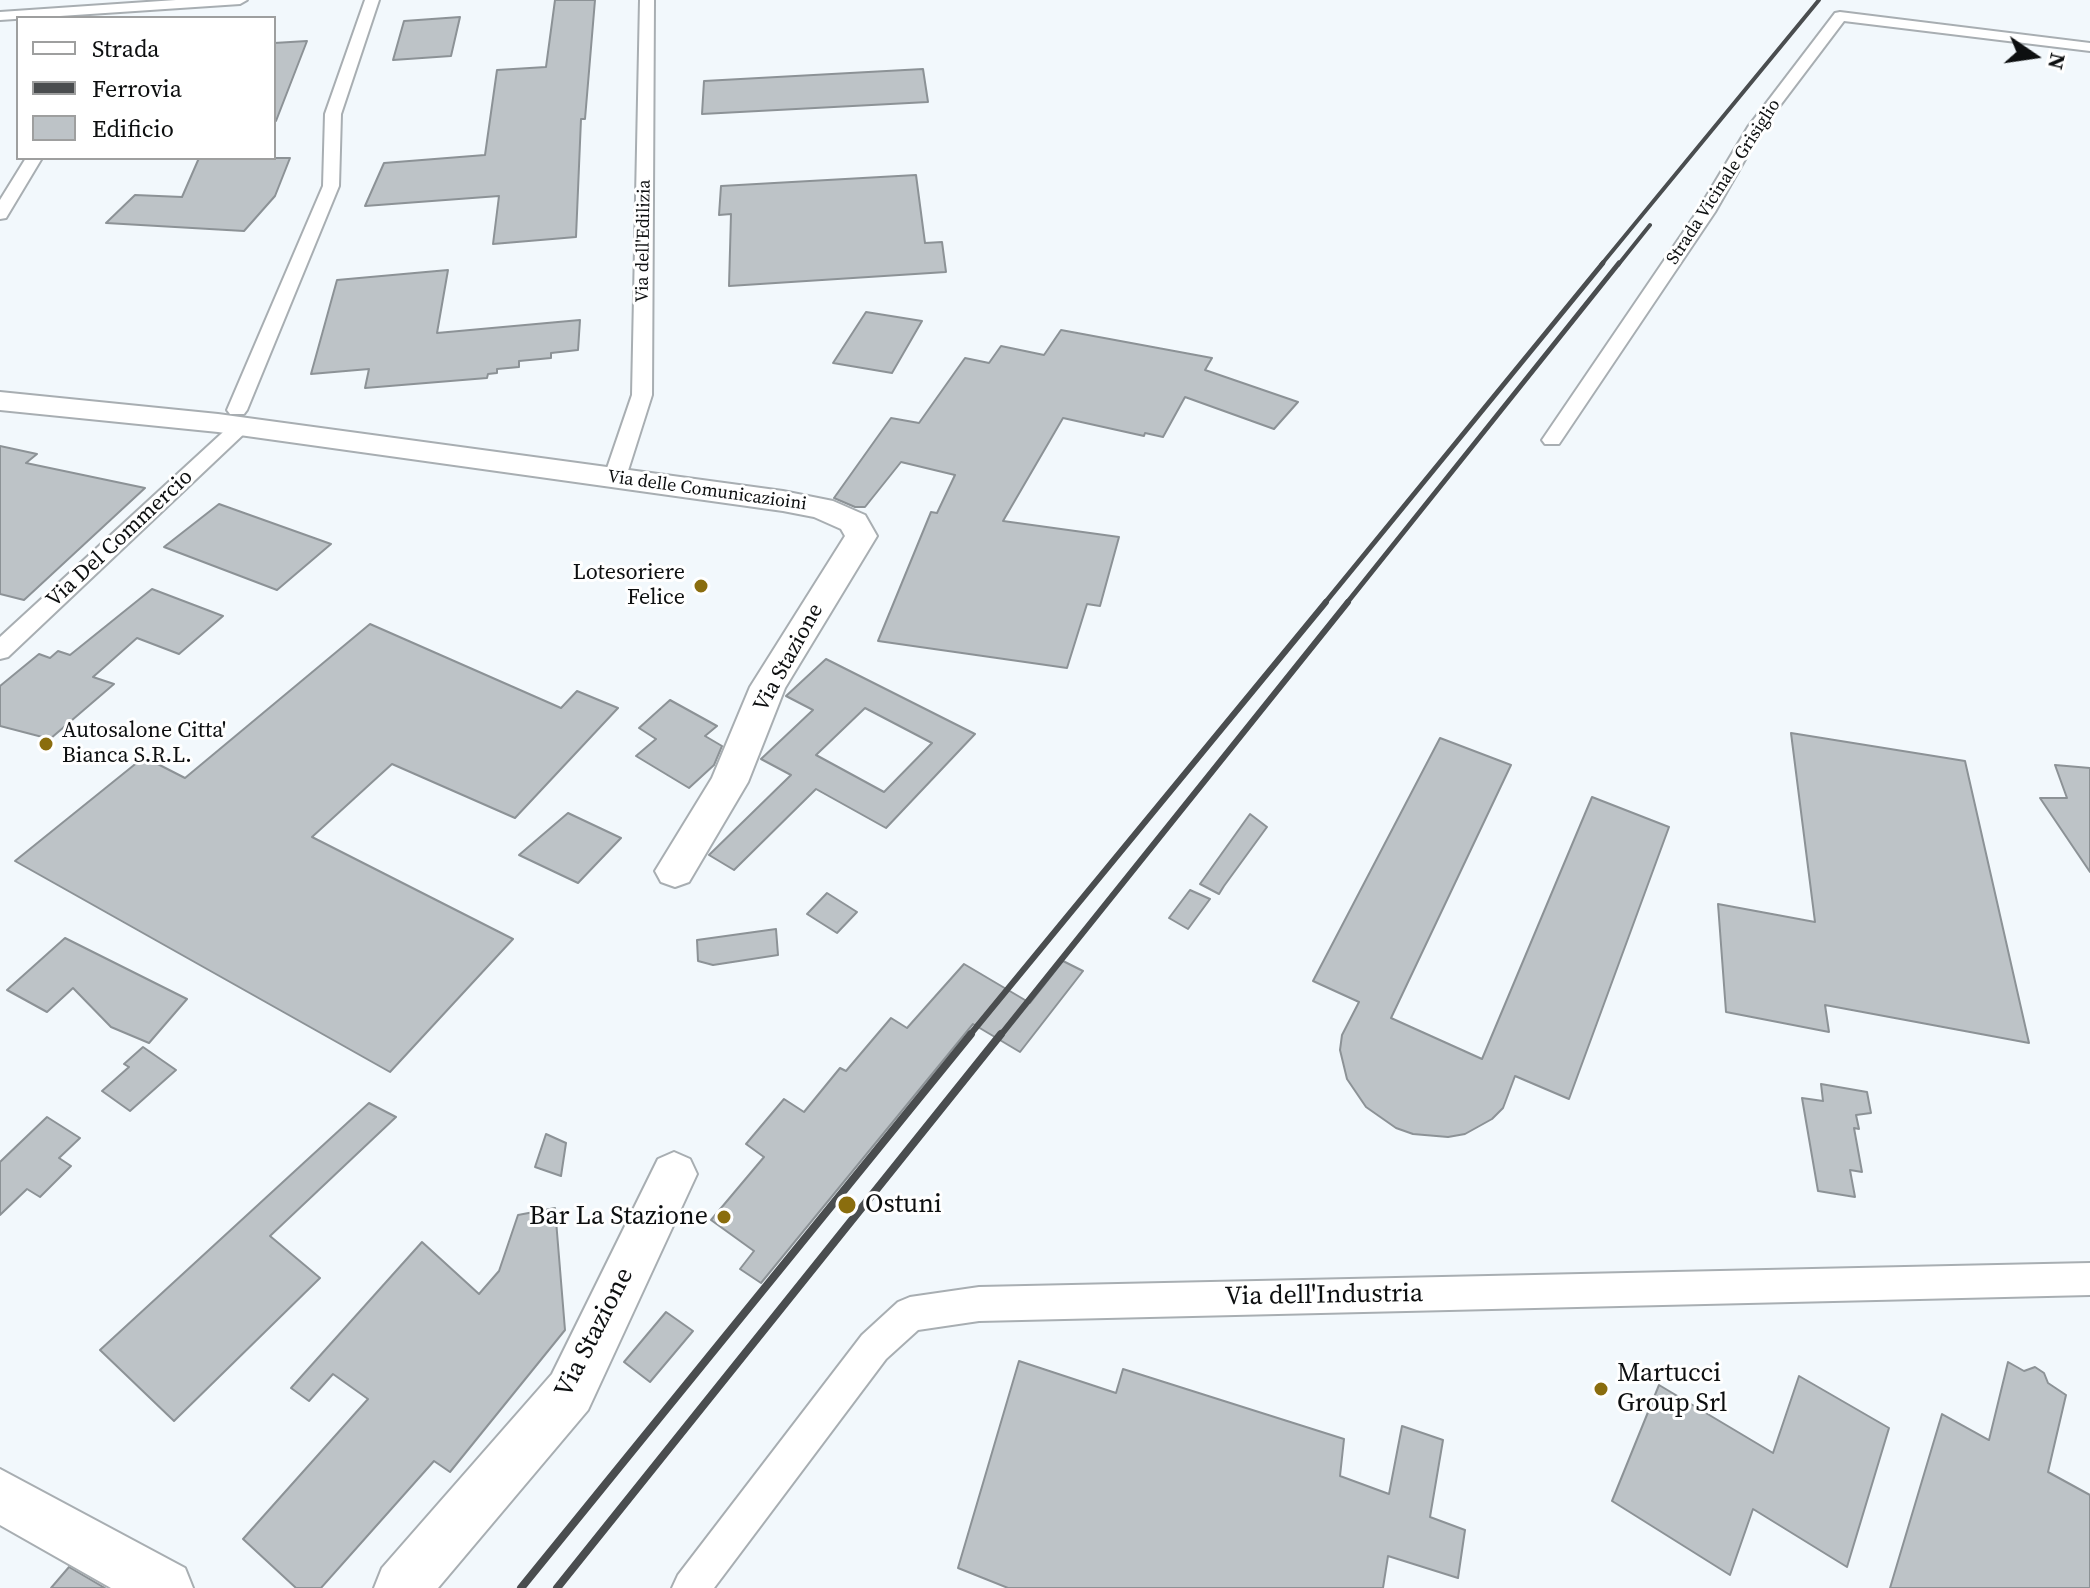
<!DOCTYPE html>
<style>
body{margin:0}
#map{position:relative;width:2090px;height:1588px;overflow:hidden;background:#f2f8fc;font-family:"Source Serif 4",serif}
canvas{display:block}
.legend{position:absolute;left:16px;top:16px;width:260px;height:144px;box-sizing:border-box;background:#fff;border:2px solid #9e9f9f;margin:0;padding:10px 14px;list-style:none;font-size:24px;color:#0d0f10}
.legend li{display:flex;align-items:center;gap:16px;height:40px}
.legend b{width:40px;border:2px solid #9e9f9f}
.north{position:absolute;left:1994px;top:16px;width:80px;height:80px;-webkit-text-stroke:6px #fff;paint-order:stroke;rotate:103deg;font-size:22px;font-weight:700;line-height:32px;text-align:center;color:#0d0f10}
.north::after{content:'';display:block;margin:auto;width:28px;height:36px;background:#0d0f10;clip-path:polygon(50% 0,100% 100%,50% 72%,0 100%)}
</style>
<div id="map">
<canvas width="2090" height="1588"></canvas>
<ul class="legend">
<li><b style="height:10px;background:#fff"></b>Strada</li>
<li><b style="height:10px;background:#4a4d4f"></b>Ferrovia</li>
<li><b style="height:22px;background:#bdc3c7"></b>Edificio</li>
</ul>
<div class="north">N</div>
</div>
<script>
const ctx = document.querySelector('canvas').getContext('2d');
ctx.lineJoin = 'round';
function paint(path, color) {
  ctx.fillStyle = color;
  ctx.fill(path, 'evenodd');
}
function stroke(path, color, width, dash) {
  ctx.strokeStyle = color;
  ctx.lineWidth = width;
  ctx.lineCap = dash ? 'butt' : 'round';
  ctx.setLineDash(dash || []);
  ctx.stroke(path);
}
function label(font, color, halo, rows, align = 'center') {
  ctx.font = font + ' "Source Serif 4",serif';
  ctx.lineWidth = 6;
  ctx.setLineDash([]);
  ctx.textBaseline = 'middle';
  ctx.strokeStyle = halo;
  ctx.fillStyle = color;
  for (const [text, x, y, turn = 0] of rows) {
    ctx.save();
    ctx.translate(x, y);
    ctx.rotate((+turn || 0) * Math.PI / 180);
    ctx.textAlign = isNaN(turn) ? turn : align;
    if (halo) ctx.strokeText(text, 0, 0);
    ctx.fillText(text, 0, 0);
    ctx.restore();
  }
}
const building = new Path2D(`
 M 555,0 L 595,0 L 585,119 L 581,119 L 576,237 L 493,244 L 499,196 L 365,206 L 384,163 L 485,155 L 497,70 L 546,67 Z
 M 460,17 L 451,56 L 393,60 L 404,21 Z
 M 307,41 L 276,121 L 274,121 L 274,43 Z
 M 923,69 L 928,102 L 702,114 L 704,81 Z
 M 199,158 L 290,158 L 275,196 L 244,231 L 106,223 L 135,195 L 182,197 Z
 M 916,175 L 925,243 L 942,242 L 946,272 L 729,286 L 731,214 L 719,215 L 721,186 Z
 M 448,270 L 437,333 L 580,320 L 578,350 L 551,353 L 551,358 L 519,361 L 519,367 L 497,369 L 497,373 L 488,374 L 487,378 L 365,388 L 369,369 L 311,374 L 337,280 Z
 M 866,312 L 922,321 L 892,373 L 833,363 Z
 M 1061,330 L 1212,358 L 1205,370 L 1298,402 L 1274,429 L 1185,397 L 1163,437 L 1145,433 L 1144,436 L 1063,418 L 1003,521 L 1119,537 L 1100,606 L 1087,604 L 1067,668 L 878,641 L 931,512 L 937,513 L 955,475 L 901,462 L 865,507 L 855,507 L 834,498 L 891,418 L 919,423 L 965,358 L 989,363 L 1001,346 L 1044,355 Z
 M 0,446 L 37,454 L 26,463 L 145,488 L 24,600 L 0,594 Z
 M 219,504 L 331,544 L 277,590 L 164,547 Z
 M 152,589 L 223,616 L 179,654 L 137,638 L 93,677 L 114,684 L 50,739 L 0,726 L 0,686 L 39,654 L 50,658 L 58,651 L 70,655 Z
 M 370,624 L 561,708 L 577,691 L 618,708 L 515,818 L 392,764 L 312,837 L 513,939 L 390,1072 L 15,861 L 144,757 L 185,778 Z
 M 826,659 L 975,734 L 886,828 L 816,789 L 734,870 L 709,855 L 791,775 L 761,759 L 813,710 L 786,696 ZM 865,708 L 932,743 L 884,792 L 816,755 Z
 M 670,700 L 717,726 L 705,736 L 722,746 L 714,765 L 689,788 L 636,756 L 656,739 L 639,728 Z
 M 1791,733 L 1965,761 L 2029,1043 L 1825,1005 L 1829,1032 L 1726,1012 L 1718,904 L 1815,922 Z
 M 1440,738 L 1511,765 L 1391,1018 L 1482,1059 L 1592,797 L 1669,827 L 1569,1099 L 1515,1076 L 1503,1108 L 1492,1119 L 1465,1134 L 1448,1137 L 1413,1134 L 1396,1128 L 1366,1107 L 1347,1079 L 1340,1050 L 1342,1035 L 1359,1002 L 1313,981 Z
 M 2055,765 L 2090,768 L 2090,872 L 2040,798 L 2067,798 Z
 M 568,813 L 621,838 L 578,883 L 519,855 Z
 M 1250,814 L 1267,827 L 1224,886 L 1219,894 L 1200,884 Z
 M 1190,890 L 1210,899 L 1188,929 L 1169,918 Z
 M 827,893 L 857,912 L 837,933 L 807,914 Z
 M 776,929 L 778,955 L 713,965 L 698,961 L 697,940 Z
 M 65,938 L 187,999 L 149,1043 L 111,1027 L 73,988 L 47,1012 L 7,990 Z
 M 1063,961 L 1083,971 L 1020,1052 L 973,1024 L 761,1283 L 740,1269 L 754,1251 L 711,1220 L 764,1157 L 746,1144 L 784,1099 L 804,1112 L 840,1068 L 846,1071 L 891,1018 L 907,1028 L 964,964 L 1030,1003 Z
 M 143,1047 L 176,1070 L 130,1111 L 102,1091 L 129,1067 L 124,1064 Z
 M 1821,1084 L 1867,1092 L 1871,1113 L 1856,1115 L 1859,1129 L 1854,1128 L 1862,1172 L 1850,1170 L 1855,1197 L 1818,1191 L 1802,1098 L 1823,1101 Z
 M 369,1103 L 396,1117 L 270,1236 L 320,1278 L 174,1421 L 100,1350 Z
 M 47,1117 L 80,1138 L 59,1158 L 71,1166 L 40,1197 L 27,1189 L 0,1215 L 0,1162 Z
 M 546,1134 L 566,1143 L 561,1176 L 535,1167 Z
 M 555,1208 L 565,1330 L 450,1472 L 434,1461 L 321,1588 L 296,1588 L 243,1539 L 368,1399 L 333,1374 L 309,1401 L 291,1388 L 422,1242 L 479,1294 L 499,1271 L 518,1215 Z
 M 666,1312 L 693,1331 L 650,1382 L 624,1362 Z
 M 1019,1361 L 1116,1393 L 1123,1369 L 1344,1439 L 1340,1476 L 1389,1494 L 1402,1426 L 1443,1440 L 1430,1517 L 1465,1530 L 1458,1578 L 1388,1556 L 1383,1588 L 1008,1588 L 958,1568 Z
 M 2008,1362 L 2024,1371 L 2035,1367 L 2044,1373 L 2048,1383 L 2066,1395 L 2048,1472 L 2090,1495 L 2090,1588 L 1890,1588 L 1942,1414 L 1989,1440 Z
 M 1799,1376 L 1889,1428 L 1847,1567 L 1753,1509 L 1730,1575 L 1612,1501 L 1659,1385 L 1773,1453 Z
 M 69,1567 L 105,1588 L 51,1588 Z`);
paint(building, '#bdc3c7');
stroke(building, '#8c9296', 2);
const street = new Path2D(`
 M 176,0 L 247,0 L 240,4 L 0,20 L 0,12 Z
 M 365,0 L 379,0 L 341,114 L 339,186 L 247,410 L 244,414 L 230,414 L 227,410 L 323,186 L 325,114 Z
 M 640,0 L 654,0 L 652,395 L 626,477 L 615,484 L 604,477 L 632,395 Z
 M 1840,12 L 2090,43 L 2090,51 L 1844,21 L 1763,128 L 1715,212 L 1559,444 L 1545,444 L 1542,440 L 1697,212 L 1748,127 L 1835,13 Z
 M 26,158 L 42,158 L 6,218 L 0,219 L 0,200 Z
 M 240,421 L 247,423 L 250,427 L 247,431 L 8,657 L 0,659 L 0,637 L 233,423 Z
 M 2090,1263 L 2090,1295 L 979,1321 L 918,1330 L 886,1359 L 714,1588 L 672,1588 L 678,1575 L 862,1335 L 898,1302 L 910,1297 L 979,1287 Z`);
const secondary = new Path2D(`
 M 0,392 L 218,414 L 783,491 L 833,501 L 865,515 L 877,536 L 785,688 L 748,782 L 689,882 L 675,887 L 661,882 L 655,871 L 712,778 L 750,687 L 845,536 L 841,529 L 814,517 L 783,511 L 218,432 L 0,410 Z
 M 674,1152 L 690,1159 L 697,1174 L 588,1410 L 438,1588 L 374,1588 L 382,1568 L 552,1374 L 658,1159 Z
 M 0,1469 L 185,1568 L 193,1588 L 111,1588 L 0,1525 Z`);
stroke(street, '#a8aeb2', 4);
stroke(secondary, '#a8aeb2', 4);
paint(street, '#fff');
paint(secondary, '#fff');
stroke(new Path2D(`
 M 1601,265 L 1819,0
 M 1618,265 L 1650,225`), '#4a4d4f', 4);
stroke(new Path2D(`
 M 1324,604 L 1603,263
 M 1346,604 L 1619,263`), '#4a4d4f', 5);
stroke(new Path2D(`
 M 969,1036 L 1326,602
 M 1000,1036 L 1348,602`), '#4a4d4f', 6);
stroke(new Path2D(`
 M 521,1588 L 971,1034
 M 557,1588 L 1001,1034`), '#4a4d4f', 8);
for (const [x, y, r, color] of [
 [701,586,8,"#8a6d0e"],
 [46,744,8,"#8a6d0e"],
 [847,1205,10,"#8a6d0e"],
 [724,1217,8,"#8a6d0e"],
 [1601,1389,8,"#8a6d0e"]
]) {
  const dot = new Path2D();
  dot.arc(x, y, r, 0, 2 * Math.PI);
  ctx.fillStyle = color;
  ctx.fill(dot);
  stroke(dot, '#fff', 3);
}
label('18px', '#0d0f10', '#fff', [
 ["Strada Vicinale Grisiglio",1724,182,-57],
 ["Via dell'Edilizia",644,241,-89],
 ["Via delle Comunicazioini",707,491,8]
]);
label('22px', '#0d0f10', '#fff', [
 ["Via Del Commercio",120,539,-43],
 ["Via Stazione",789,658,-61]
]);
label('22px', '#0d0f10', '#fff', [
 ["Lotesoriere",685,573],
 ["Felice",685,598],
 ["Autosalone Citta'",62,731,"left"],
 ["Bianca S.R.L.",62,756,"left"]
], 'right');
label('26px', '#0d0f10', '#fff', [
 ["Ostuni",865,1205],
 ["Bar La Stazione",708,1217,"right"],
 ["Martucci",1617,1374],
 ["Group Srl",1617,1404]
], 'left');
label('26px', '#0d0f10', '#fff', [
 ["Via dell'Industria",1324,1296,-1],
 ["Via Stazione",595,1333,-63]
]);
</script>
